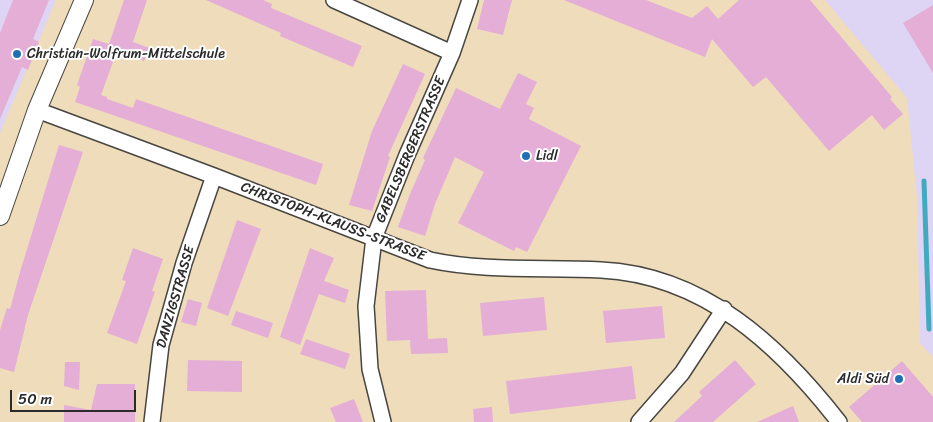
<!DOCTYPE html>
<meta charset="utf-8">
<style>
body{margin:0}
#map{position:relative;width:933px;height:422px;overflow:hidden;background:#efdcba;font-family:Sriracha,sans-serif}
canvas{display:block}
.scale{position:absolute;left:10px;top:390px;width:126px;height:22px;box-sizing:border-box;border:2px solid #2b2b2b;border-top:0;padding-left:6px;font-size:15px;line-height:18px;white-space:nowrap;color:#2b2b2b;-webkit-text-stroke:4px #fff;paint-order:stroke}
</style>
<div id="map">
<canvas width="933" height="422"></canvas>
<div class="scale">50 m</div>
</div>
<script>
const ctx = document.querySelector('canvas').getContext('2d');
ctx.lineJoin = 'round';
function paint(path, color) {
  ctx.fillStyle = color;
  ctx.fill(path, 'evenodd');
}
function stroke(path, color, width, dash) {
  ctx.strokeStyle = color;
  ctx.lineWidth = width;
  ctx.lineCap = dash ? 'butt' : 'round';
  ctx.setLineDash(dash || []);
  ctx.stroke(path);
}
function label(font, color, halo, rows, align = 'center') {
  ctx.font = font + ' Sriracha,sans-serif';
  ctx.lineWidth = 4;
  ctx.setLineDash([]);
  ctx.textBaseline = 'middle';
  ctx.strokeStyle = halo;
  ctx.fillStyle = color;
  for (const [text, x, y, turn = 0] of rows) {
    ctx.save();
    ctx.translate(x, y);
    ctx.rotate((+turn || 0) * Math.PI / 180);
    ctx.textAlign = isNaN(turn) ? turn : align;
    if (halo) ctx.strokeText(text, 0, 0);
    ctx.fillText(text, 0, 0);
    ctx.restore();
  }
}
paint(new Path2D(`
 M 0,0 L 56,0 L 0,133 Z
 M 825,0 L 933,0 L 933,357 L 920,343 L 917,197 L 907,98 Z`), '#ded5f5');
stroke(new Path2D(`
 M 924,181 L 929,329`), '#41aac1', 5);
paint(new Path2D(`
 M 13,0 L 49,0 L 33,39 L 39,42 L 28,70 L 22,67 L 0,119 L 0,33 Z
 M 124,0 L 147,0 L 133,42 L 149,48 L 144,61 L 117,51 L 101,95 L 107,97 L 107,99 L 133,108 L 136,99 L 323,164 L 316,185 L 75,102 L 80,87 L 77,85 L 93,39 L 109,44 Z
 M 206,0 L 263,0 L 272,4 L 271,8 L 362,46 L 353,67 L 280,36 L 281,33 Z
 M 484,0 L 512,0 L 503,35 L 477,29 Z
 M 564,0 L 646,0 L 692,18 L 707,6 L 718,19 L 739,0 L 810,0 L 892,97 L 890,99 L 903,114 L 884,130 L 872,115 L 829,151 L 766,77 L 753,87 L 712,39 L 705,57 Z
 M 933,5 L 933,73 L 903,23 Z
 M 403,64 L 425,74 L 388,156 L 390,157 L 372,211 L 349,205 L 372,131 Z
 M 518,73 L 537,82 L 526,104 L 534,108 L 529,119 L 581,146 L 527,252 L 516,247 L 514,251 L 458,223 L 484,172 L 455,157 L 435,204 L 425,236 L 398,227 L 410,194 L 425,160 L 423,158 L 456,88 L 500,109 Z
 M 59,145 L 83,152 L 28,315 L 14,372 L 0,368 L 0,330 L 7,308 L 10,309 L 20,272 Z
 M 237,220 L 261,229 L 228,316 L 207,308 Z
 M 133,248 L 163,259 L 152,291 L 155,292 L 137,344 L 107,333 L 126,281 L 122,280 Z
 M 310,248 L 334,258 L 324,281 L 349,290 L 345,303 L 319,294 L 300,345 L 280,337 Z
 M 426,290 L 428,339 L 447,338 L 448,353 L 411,354 L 410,340 L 387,341 L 385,291 Z
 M 544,297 L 547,330 L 483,336 L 480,303 Z
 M 188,299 L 202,303 L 196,326 L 181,322 Z
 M 662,306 L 665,338 L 606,343 L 603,311 Z
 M 236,311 L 273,323 L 268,338 L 231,325 Z
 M 306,339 L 350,354 L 345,369 L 300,354 Z
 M 188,360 L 242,361 L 242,392 L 187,391 Z
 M 735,360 L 756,384 L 713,422 L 674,422 L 702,396 L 699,392 Z
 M 902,361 L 933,397 L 933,422 L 862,422 L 849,407 Z
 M 65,362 L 80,362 L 79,390 L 64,386 Z
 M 632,366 L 636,399 L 510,414 L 506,381 Z
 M 97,384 L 135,384 L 135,422 L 64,422 L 64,405 L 91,410 Z
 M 354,399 L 363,422 L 336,422 L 330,408 Z
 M 793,406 L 799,422 L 757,422 Z
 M 492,407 L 493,422 L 474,422 L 473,409 Z`), '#e4aed6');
const minor = new Path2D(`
 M 334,0 L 452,53
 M 37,110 L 214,176 L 430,260 C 486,272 544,267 601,270 C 704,275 779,345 839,422
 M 152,422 L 161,345 L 184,263 L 214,176
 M 383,422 L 370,369 L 366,306 L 374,238 L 407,155 L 452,53 L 470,0
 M 639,422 L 682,373 L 724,309`);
const tertiary = new Path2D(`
 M 0,216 L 37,110 L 84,0`);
stroke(minor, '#484640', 18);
stroke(tertiary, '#484640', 20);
stroke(minor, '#fff', 15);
stroke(tertiary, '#fff', 18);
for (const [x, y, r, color] of [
 [17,54,5,"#1f6fb2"],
 [526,156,5,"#1f6fb2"],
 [899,379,5,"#1f6fb2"]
]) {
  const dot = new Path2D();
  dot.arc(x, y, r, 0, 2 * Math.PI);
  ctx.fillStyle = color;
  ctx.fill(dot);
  stroke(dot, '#fff', 2);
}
label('14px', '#2b2b2b', '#fff', [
 ["Christian-Wolfrum-Mittelschule",27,54],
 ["Lidl",536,156],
 ["Aldi Süd",889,379,"right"]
], 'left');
label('14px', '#2b2b2b', '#fff', [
 ["GABELSBERGERSTRASSE",411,150,-67],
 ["CHRISTOPH-KLAUSS-STRASSE",333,222,21],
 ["DANZIGSTRASSE",176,297,-74]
]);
</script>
